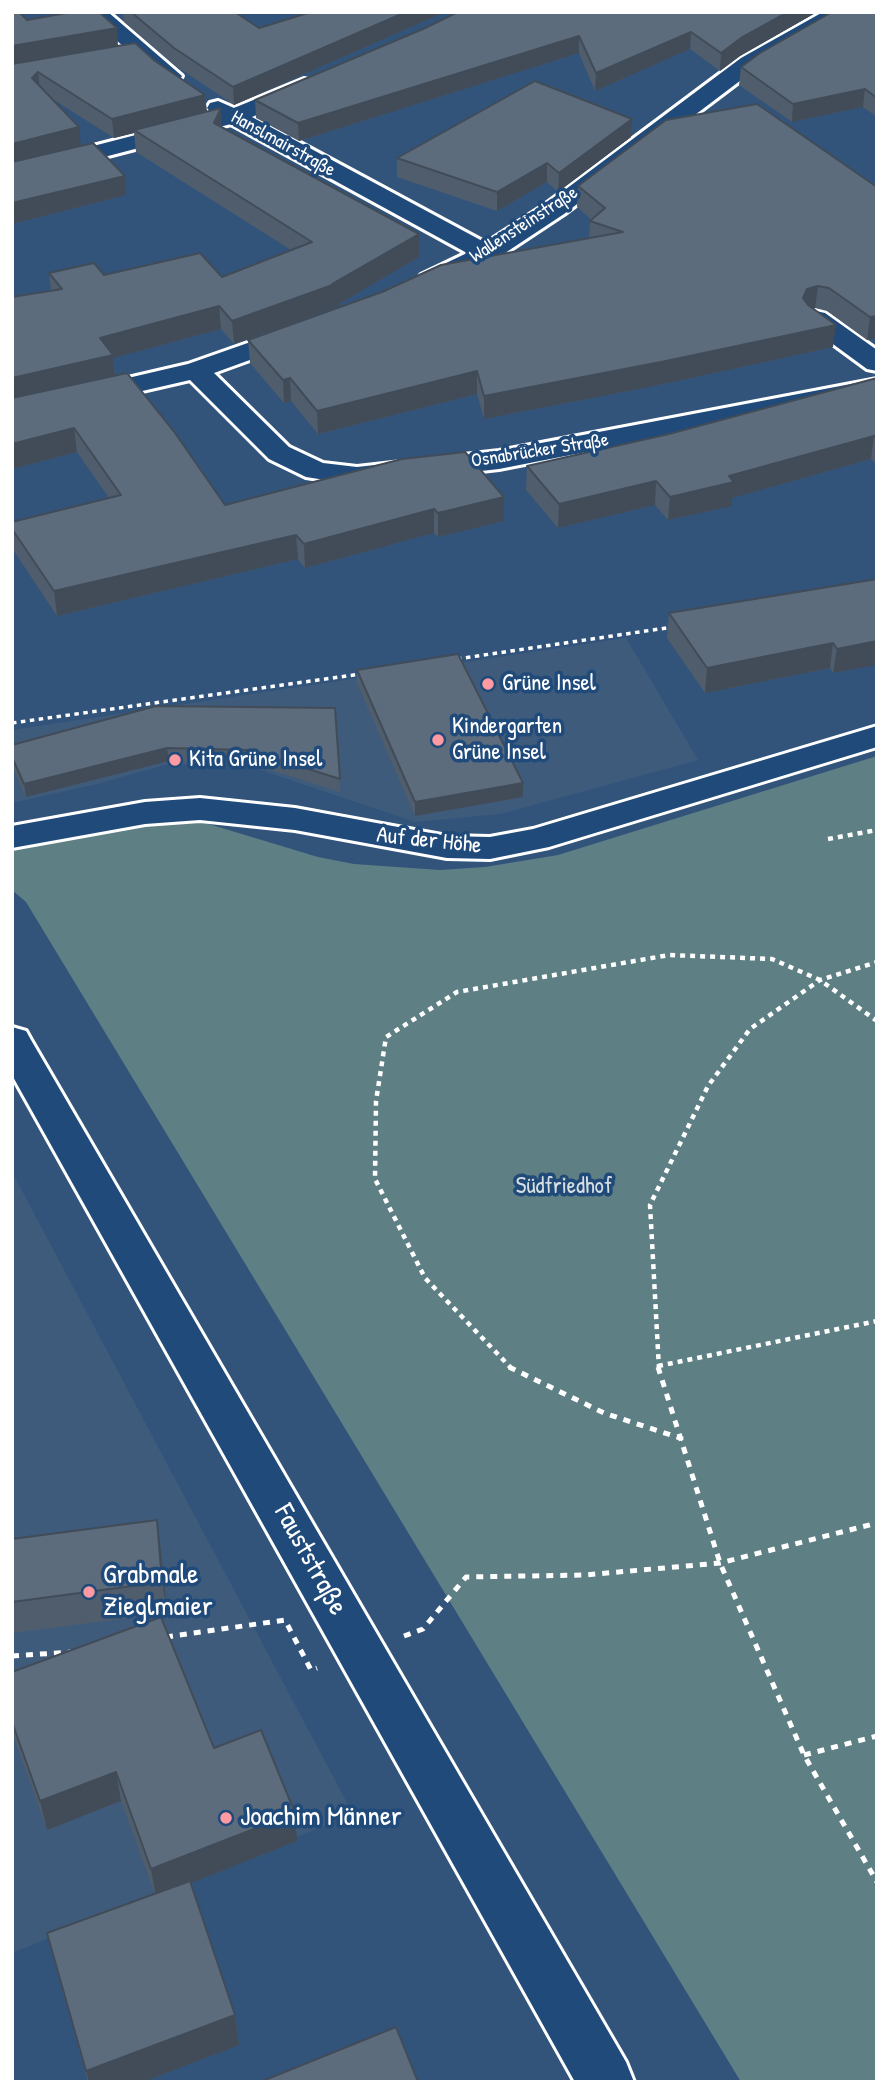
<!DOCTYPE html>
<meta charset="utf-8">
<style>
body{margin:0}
#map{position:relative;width:889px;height:2094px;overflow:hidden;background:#32547b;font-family:"Patrick Hand",sans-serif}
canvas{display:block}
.frame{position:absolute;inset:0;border:14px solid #fff;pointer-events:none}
</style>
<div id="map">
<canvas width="889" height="2094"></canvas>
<div class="frame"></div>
</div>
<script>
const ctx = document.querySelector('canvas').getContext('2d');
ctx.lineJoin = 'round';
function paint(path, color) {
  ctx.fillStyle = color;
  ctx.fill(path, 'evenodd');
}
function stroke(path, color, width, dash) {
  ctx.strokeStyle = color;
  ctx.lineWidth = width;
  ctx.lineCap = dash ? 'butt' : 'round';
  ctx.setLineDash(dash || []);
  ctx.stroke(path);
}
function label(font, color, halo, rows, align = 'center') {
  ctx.font = font + ' "Patrick Hand",sans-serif';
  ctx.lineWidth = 7;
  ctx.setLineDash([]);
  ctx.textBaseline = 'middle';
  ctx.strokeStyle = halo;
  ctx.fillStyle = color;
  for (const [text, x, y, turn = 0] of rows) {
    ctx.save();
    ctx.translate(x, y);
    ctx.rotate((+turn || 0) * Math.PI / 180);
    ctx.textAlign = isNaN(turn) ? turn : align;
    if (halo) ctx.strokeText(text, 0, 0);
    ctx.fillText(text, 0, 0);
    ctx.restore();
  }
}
paint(new Path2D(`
 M 626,638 L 698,760 L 500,814 L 415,822 L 249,766 L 168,764 L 97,784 L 12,803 L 12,730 Z
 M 12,1172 L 353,1814 L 12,1953 Z`), '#3f5b7c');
paint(new Path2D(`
 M 877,756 L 877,2082 L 741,2082 L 26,902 L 12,890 L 12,850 L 172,821 L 202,822 L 318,857 L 354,864 L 440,870 L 485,867 L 558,855 Z`), '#5e7f83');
const minor = new Path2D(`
 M 84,12 L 108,12 L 182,76 L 179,81 L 163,81 Z
 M 823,12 L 850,12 L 847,17 L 757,68 L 564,214 L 496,259 L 430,288 L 421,285 L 417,280 L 421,275 L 467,253 L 231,124 L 12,181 L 12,167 L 213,115 L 207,108 L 210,103 L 218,101 L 234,108 L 304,79 L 312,81 L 315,86 L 312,91 L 252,117 L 486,243 L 546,204 L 741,58 Z
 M 816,311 L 825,313 L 877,350 L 877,371 L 867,369 L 807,325 L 803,319 L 807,313 Z
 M 296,326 L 305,328 L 309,334 L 305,340 L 214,373 L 289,447 L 323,463 L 357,467 L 499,451 L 877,379 L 877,395 L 499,469 L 357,485 L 306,477 L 269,459 L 190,380 L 12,421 L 12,405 L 188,364 Z
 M 877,726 L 877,747 L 549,847 L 490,859 L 447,858 L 295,830 L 200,820 L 145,824 L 12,848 L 12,826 L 145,802 L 200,798 L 295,808 L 447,836 L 490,837 L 533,829 Z
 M 12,1027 L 26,1031 L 31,1040 L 626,2062 L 634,2082 L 575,2082 L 12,1075 Z`);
stroke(minor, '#fff', 6);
stroke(new Path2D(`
 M 457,659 L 673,627
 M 12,723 L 361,674`), '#fff', 3.5, [4.5, 4.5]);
stroke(new Path2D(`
 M 828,839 L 877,830
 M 658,1366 L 877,1321
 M 512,1369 L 425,1278 L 375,1179 L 376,1101 L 386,1037 L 457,992 L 669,955 L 772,959 L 820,980 L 877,1021
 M 659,1369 L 650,1205 L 708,1086 L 750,1029 L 820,980 L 877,962`), '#fff', 4.5, [5, 5]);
stroke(new Path2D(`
 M 509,1367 L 604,1413 L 683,1439
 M 658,1367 L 720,1563 L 804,1755 L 877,1882
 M 404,1636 L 423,1629 L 466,1577 L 585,1575 L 720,1563 L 877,1523
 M 166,1637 L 285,1620 L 311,1670 L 317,1668
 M 12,1656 L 71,1652
 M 804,1755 L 877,1736`), '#fff', 5, [7, 7]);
paint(minor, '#1f4a7a');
paint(new Path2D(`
 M 123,12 L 235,12 L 259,28 L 311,12 L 445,12 L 234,105 L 176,66 L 124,22 Z
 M 817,12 L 740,56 L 720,71 L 690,49 L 595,91 L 579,53 L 299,141 L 256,118 L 255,100 L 423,29 Z
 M 877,12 L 877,117 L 863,107 L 792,122 L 739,85 L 741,67 Z
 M 27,20 L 118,46 L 155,61 L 205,95 L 207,112 L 222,127 L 419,234 L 419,257 L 339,304 L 339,306 L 234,344 L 221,329 L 113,358 L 115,376 L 225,505 L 504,497 L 504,521 L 438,537 L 434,533 L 305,568 L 298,559 L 57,616 L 12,548 L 12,522 L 109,498 L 77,452 L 12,469 L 12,297 L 51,291 L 49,273 L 222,277 L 291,250 L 136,152 L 134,133 L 114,138 L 51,98 L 81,146 L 126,195 L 12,224 Z
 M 631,137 L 558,192 L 547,182 L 497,211 L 397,177 L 397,158 Z
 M 578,186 L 877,187 L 877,338 L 867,340 L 827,311 L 815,308 L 814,309 L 833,347 L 664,384 L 484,419 L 477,394 L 318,434 L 291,401 L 284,403 L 250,363 L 248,340 L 589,238 L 590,221 L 592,220 L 577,207 Z
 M 877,378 L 877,465 L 871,459 L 732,498 L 732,506 L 668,520 L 655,505 L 558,528 L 526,490 L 527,466 L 669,434 Z
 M 877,579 L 833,673 L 830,668 L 705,693 L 667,638 L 669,613 Z
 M 357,670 L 523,783 L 523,797 L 415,816 L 357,683 Z
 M 335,708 L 340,792 L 249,763 L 169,761 L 26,797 L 12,766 L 12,745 Z
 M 157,1520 L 161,1551 L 167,1613 L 12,1633 L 12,1539 Z
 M 12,1672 L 214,1748 L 297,1841 L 191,1883 L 235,2015 L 239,2045 L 143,2082 L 88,2082 L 55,1964 L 47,1933 L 155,1894 L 121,1801 L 47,1830 L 12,1732 Z`), '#505d6c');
paint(new Path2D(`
 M 406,12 L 445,12 L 234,105 L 233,87 Z
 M 788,12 L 817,12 L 740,56 L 720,71 L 721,53 L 741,38 Z
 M 117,28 L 118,46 L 12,65 L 12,46 Z
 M 691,32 L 690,49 L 595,91 L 596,73 Z
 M 579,36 L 579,53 L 299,141 L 298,123 Z
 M 38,72 L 40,91 L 32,78 Z
 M 865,89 L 863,107 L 792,122 L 793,104 Z
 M 205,95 L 207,114 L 134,130 L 134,133 L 114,138 L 112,119 Z
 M 221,108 L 222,130 L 214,123 Z
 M 632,119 L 631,137 L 558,192 L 559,173 Z
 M 79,127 L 81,147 L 12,164 L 12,144 Z
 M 547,163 L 547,182 L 497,211 L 497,192 Z
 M 125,176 L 126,195 L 12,224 L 12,203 Z
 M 419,234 L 419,257 L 339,304 L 339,306 L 234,344 L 232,321 L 332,284 Z
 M 818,286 L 815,308 L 805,312 L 803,298 L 807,289 Z
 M 219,306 L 221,329 L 113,358 L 115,378 L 12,402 L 12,378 L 100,338 Z
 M 877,316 L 877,338 L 867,340 L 870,317 Z
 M 836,325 L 833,347 L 664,384 L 484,419 L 484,396 Z
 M 477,371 L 477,394 L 318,434 L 317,411 Z
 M 290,378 L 291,401 L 284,403 L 283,380 Z
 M 74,428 L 77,452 L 12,469 L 12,444 Z
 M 874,436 L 871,459 L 732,498 L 732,506 L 668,520 L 670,497 L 729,476 Z
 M 656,481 L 655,505 L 558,528 L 559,504 Z
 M 504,497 L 504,521 L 438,537 L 438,513 Z
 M 434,509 L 434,533 L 305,568 L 304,544 Z
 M 296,535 L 298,559 L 57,616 L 54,591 Z
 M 877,641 L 877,665 L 833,673 L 837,649 Z
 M 833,643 L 830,668 L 705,693 L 707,668 Z
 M 167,748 L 169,761 L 26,797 L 24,784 Z
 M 523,783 L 523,797 L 415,816 L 415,802 Z
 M 157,1520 L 161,1551 L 167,1613 L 162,1582 Z
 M 116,1772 L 121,1801 L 47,1830 L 40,1801 Z
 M 295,1813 L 297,1841 L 156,1897 L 151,1869 Z
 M 235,2015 L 239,2045 L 143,2082 L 89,2082 L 86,2071 Z`), '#414c58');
const building = new Path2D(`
 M 12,12 L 19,12 L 27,20 L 72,12 L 99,12 L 117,28 L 12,46 Z
 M 131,12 L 235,12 L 259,28 L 311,12 L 406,12 L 233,87 L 174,48 Z
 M 458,12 L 788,12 L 741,38 L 721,53 L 691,32 L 596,73 L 579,36 L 298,123 L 255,100 L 423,29 Z
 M 832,12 L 877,12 L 877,98 L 865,89 L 793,104 L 741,67 L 760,53 Z
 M 135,43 L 155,61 L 205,95 L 112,119 L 38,72 L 32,78 L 79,127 L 12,144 L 12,64 Z
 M 535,81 L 632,119 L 559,173 L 547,163 L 497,192 L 397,158 Z
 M 757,104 L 877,187 L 877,316 L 870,317 L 829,288 L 818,286 L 807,289 L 803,298 L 808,305 L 836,325 L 666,361 L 484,396 L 477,371 L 317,411 L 290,378 L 283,380 L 248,340 L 382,292 L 441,265 L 623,232 L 590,221 L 605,208 L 578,186 L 666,120 Z
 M 221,108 L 214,123 L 419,234 L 332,284 L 338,283 L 232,321 L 219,306 L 100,338 L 113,355 L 12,378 L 12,297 L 62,289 L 49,273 L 94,263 L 104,275 L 200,253 L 222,277 L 312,242 L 134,130 Z
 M 93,143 L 125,176 L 12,203 L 12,162 Z
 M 127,373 L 175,433 L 225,505 L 402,459 L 465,452 L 504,497 L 438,513 L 434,509 L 304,544 L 296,535 L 54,591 L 12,529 L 12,522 L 121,495 L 74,428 L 12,444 L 12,398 Z
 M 877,378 L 877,438 L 874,436 L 729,476 L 734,482 L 670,497 L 656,481 L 559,504 L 527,466 L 669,434 Z
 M 877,579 L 877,641 L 837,649 L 833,643 L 707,668 L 669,613 Z
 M 458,654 L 523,783 L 415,802 L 357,670 Z
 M 156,706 L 335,708 L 340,779 L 248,750 L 167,748 L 24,784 L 12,757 L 12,745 Z
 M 157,1520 L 162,1582 L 12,1602 L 12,1539 Z
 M 161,1617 L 214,1748 L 261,1730 L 295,1813 L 151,1869 L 116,1772 L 40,1801 L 12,1722 L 12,1672 Z
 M 190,1881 L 235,2015 L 86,2071 L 47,1933 Z
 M 396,2027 L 418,2082 L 260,2082 Z`);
paint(building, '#5d6c7d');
stroke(building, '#414c58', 2);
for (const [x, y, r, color] of [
 [488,684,7,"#ff9aa2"],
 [438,740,7,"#ff9aa2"],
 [175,760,7,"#ff9aa2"],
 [89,1592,7,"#ff9aa2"],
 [226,1818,7,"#ff9aa2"]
]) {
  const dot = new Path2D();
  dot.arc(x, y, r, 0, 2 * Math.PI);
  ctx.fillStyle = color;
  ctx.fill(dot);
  stroke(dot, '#1f4a7a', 2.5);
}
label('19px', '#fff', '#1f4a7a', [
 ["Hanslmairstraße",283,144,29],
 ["Wallensteinstraße",524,225,-33],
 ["Osnabrücker Straße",540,451,-9]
]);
label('23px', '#fff', '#1f4a7a', [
 ["Grüne Insel",502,684],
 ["Kindergarten",452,727],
 ["Grüne Insel",452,753],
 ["Kita Grüne Insel",189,760]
], 'left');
label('23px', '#fff', '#1f4a7a', [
 ["Auf der Höhe",429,841,6]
]);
label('23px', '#d7dfe0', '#1f4a7a', [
 ["Südfriedhof",564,1187]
]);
label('28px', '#fff', '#1f4a7a', [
 ["Fauststraße",310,1560,61]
]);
label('28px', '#fff', '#1f4a7a', [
 ["Grabmale",103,1576],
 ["Zieglmaier",103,1608],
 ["Joachim Männer",240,1818]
], 'left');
</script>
